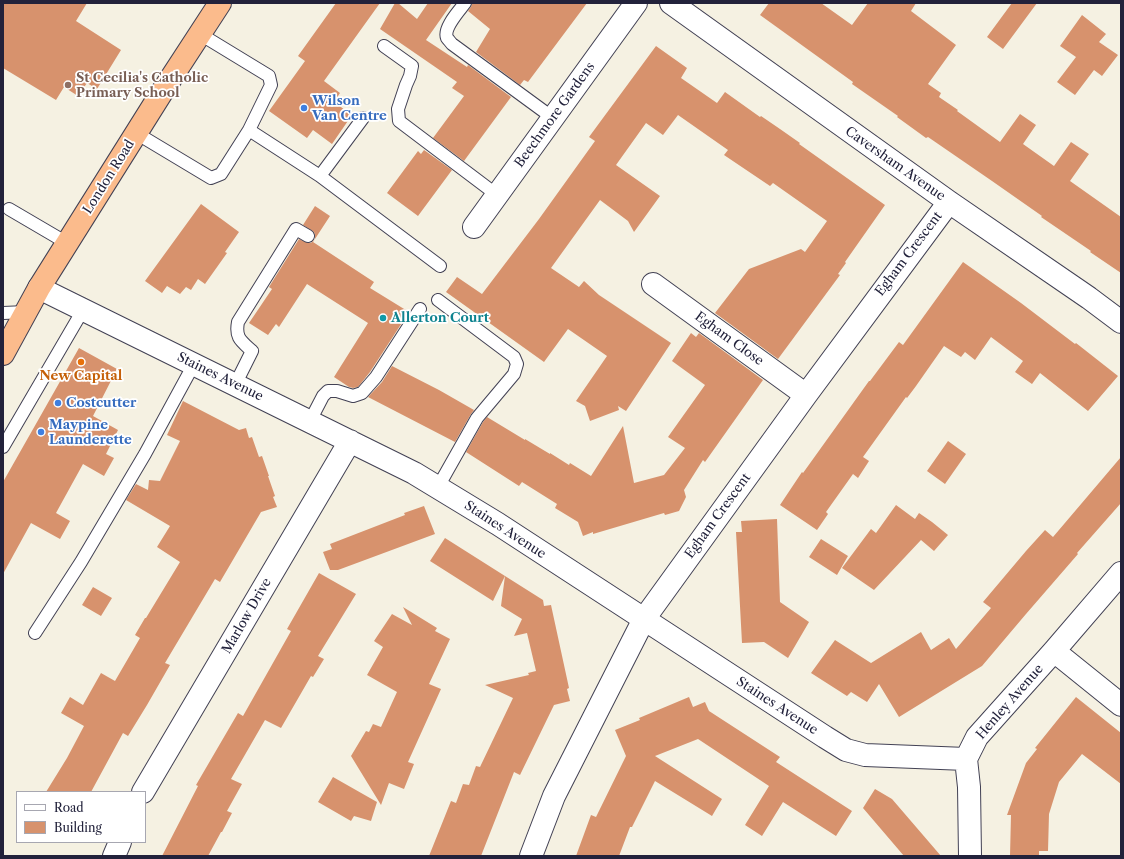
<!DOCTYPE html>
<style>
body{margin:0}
#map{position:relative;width:1124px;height:859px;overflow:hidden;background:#f5f1e2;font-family:"Libre Caslon Text",serif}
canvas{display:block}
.frame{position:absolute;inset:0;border:4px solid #22223b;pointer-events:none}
.legend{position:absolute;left:16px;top:791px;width:130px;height:52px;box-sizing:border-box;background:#fff;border:1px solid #a7a7b1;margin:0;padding:5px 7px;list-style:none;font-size:12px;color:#22223b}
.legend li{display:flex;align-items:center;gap:8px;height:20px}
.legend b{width:20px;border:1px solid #a7a7b1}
</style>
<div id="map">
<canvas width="1124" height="859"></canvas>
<div class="frame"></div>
<ul class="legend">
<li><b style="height:5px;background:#fff"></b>Road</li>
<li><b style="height:11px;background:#d7926d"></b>Building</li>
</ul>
</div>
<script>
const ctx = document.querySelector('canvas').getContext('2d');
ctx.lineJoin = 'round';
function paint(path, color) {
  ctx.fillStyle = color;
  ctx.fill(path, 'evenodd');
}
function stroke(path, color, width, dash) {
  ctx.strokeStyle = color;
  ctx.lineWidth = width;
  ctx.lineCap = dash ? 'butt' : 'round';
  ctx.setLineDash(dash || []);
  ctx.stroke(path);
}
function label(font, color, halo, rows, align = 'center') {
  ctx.font = font + ' "Libre Caslon Text",serif';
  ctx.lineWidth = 3.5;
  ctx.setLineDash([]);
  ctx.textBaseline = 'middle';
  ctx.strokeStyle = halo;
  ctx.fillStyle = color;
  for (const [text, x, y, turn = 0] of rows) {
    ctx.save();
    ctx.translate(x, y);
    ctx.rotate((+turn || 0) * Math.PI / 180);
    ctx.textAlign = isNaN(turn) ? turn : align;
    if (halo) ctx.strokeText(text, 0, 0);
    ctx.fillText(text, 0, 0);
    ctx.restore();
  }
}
paint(new Path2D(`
 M 3,3 L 87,3 L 76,21 L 121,50 L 97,89 L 87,83 L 78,96 L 64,87 L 56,100 L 3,68 Z
 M 336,3 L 380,3 L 324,81 L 340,93 L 334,102 L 352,115 L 332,144 L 313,130 L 307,138 L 269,111 L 305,61 L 298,56 Z
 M 395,3 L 398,3 L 417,19 L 428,3 L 452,3 L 426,40 L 467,67 L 468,65 L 511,97 L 464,161 L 433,138 L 464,96 L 452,88 L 457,82 L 380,29 Z
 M 472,3 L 587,3 L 528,82 L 524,80 L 520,85 L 476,52 L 490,29 L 468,11 L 471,7 Z
 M 769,3 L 821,3 L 852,25 L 868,3 L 916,3 L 911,11 L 956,45 L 928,84 L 941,93 L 939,97 L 958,110 L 957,111 L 1000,142 L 1020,114 L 1036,125 L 1023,144 L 1054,166 L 1071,142 L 1089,154 L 1070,181 L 1121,217 L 1121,273 L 1090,252 L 1091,251 L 1041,217 L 1042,216 L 992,181 L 928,137 L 926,138 L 897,117 L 898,116 L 852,84 L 853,82 L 760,15 Z
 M 1012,3 L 1037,3 L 1003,49 L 987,37 Z
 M 1082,15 L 1106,34 L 1099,42 L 1118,55 L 1102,76 L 1094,70 L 1075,95 L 1057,82 L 1076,57 L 1060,46 Z
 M 656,46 L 687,68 L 681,78 L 717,103 L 725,92 L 760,117 L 761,116 L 780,129 L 800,143 L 799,144 L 885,205 L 845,262 L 846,263 L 838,274 L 840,275 L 778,359 L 715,313 L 749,269 L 801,249 L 805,252 L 827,221 L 773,183 L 770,186 L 724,155 L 728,150 L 678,115 L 663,135 L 646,123 L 616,165 L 660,196 L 634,232 L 628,221 L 600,200 L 551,268 L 579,287 L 584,281 L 599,295 L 671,343 L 626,411 L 618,406 L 619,410 L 590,421 L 585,406 L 576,401 L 607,356 L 568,329 L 544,362 L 446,292 L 457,277 L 482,294 L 539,219 L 595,141 L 589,137 Z
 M 424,150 L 452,170 L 418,216 L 387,193 L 418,151 L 421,154 Z
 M 201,204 L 239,232 L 225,252 L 227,253 L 205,284 L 198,279 L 191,290 L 186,287 L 180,294 L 167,286 L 162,293 L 145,281 Z
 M 315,206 L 330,216 L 313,242 L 374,282 L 370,288 L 409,312 L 370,372 L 358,387 L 353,388 L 349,387 L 334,377 L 368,323 L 307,284 L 279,327 L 276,324 L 268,335 L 249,323 L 272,289 L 269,287 L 299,239 L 308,243 L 311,243 L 315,239 L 315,236 L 314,232 L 303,225 Z
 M 963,262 L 1021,303 L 1075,344 L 1076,343 L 1118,376 L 1088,411 L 1040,373 L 1032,384 L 1015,372 L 1023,361 L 991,337 L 975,360 L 965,352 L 961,357 L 944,346 L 916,386 L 907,398 L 906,397 L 863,457 L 869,461 L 858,478 L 853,474 L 826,512 L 828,514 L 817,530 L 780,505 L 802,472 L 803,473 L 869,381 L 870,381 L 899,342 L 903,345 Z
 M 691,333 L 696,337 L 699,333 L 763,380 L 705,462 L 703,460 L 684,490 L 686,497 L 679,511 L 665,515 L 664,513 L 593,534 L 593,532 L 583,536 L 578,522 L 555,508 L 557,504 L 522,482 L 519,486 L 466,452 L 483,422 L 487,417 L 525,440 L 525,439 L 550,454 L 550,453 L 569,465 L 570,463 L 591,476 L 623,426 L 634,483 L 664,475 L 685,448 L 668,437 L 705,385 L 672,361 Z
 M 79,348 L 117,369 L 93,416 L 118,430 L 106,454 L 114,458 L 104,476 L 83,464 L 56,513 L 70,521 L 60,539 L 31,523 L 3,574 L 3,482 Z
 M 392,366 L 439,390 L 474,410 L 471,414 L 455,442 L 368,397 L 382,382 Z
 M 183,401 L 239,430 L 246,428 L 249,438 L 252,437 L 259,457 L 262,456 L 269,476 L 268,476 L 275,496 L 273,497 L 277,507 L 261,512 L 220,582 L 215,579 L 165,663 L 170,665 L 147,705 L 128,736 L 123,733 L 91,792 L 46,792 L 67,758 L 84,726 L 61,713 L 70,697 L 83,705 L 101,673 L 115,681 L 140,638 L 135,635 L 145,618 L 146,618 L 180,562 L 157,547 L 170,526 L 126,500 L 136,484 L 148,490 L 149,480 L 160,481 L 180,441 L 167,435 Z
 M 948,441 L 966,454 L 945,484 L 927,471 Z
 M 1121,457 L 1121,503 L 1077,553 L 1078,554 L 1026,614 L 982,666 L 899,717 L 879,684 L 867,702 L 851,692 L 847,696 L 811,673 L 835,640 L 871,663 L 921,632 L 931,650 L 949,638 L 956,649 L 991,608 L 983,602 L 1026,551 L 1045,530 L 1053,537 Z
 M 896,505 L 915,519 L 919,513 L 932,522 L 948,535 L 934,551 L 921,540 L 874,590 L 842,568 L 871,529 L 876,533 Z
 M 424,506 L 435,534 L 338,570 L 330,570 L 323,552 L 332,549 L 330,544 L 405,515 L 404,513 Z
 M 777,519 L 780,602 L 809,622 L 788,658 L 764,642 L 742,643 L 736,532 L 742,532 L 741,521 Z
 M 445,538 L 505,576 L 493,601 L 430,561 Z
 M 821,539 L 848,556 L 837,575 L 809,557 Z
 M 319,573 L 356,594 L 318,656 L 324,659 L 313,677 L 311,676 L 281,728 L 265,720 L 231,779 L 242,784 L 227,811 L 232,813 L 222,832 L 221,832 L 208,856 L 162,856 L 198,786 L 196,785 L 238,713 L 243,716 L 291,631 L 287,629 Z
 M 505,576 L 543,600 L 544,606 L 551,605 L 569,688 L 567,689 L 570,701 L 554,705 L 520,775 L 514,772 L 481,856 L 429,856 L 451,801 L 456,803 L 463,784 L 469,785 L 476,766 L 480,767 L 513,698 L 485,685 L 529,675 L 528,673 L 536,671 L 527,633 L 514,636 L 522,619 L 501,606 Z
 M 93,587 L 112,598 L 101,616 L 82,605 Z
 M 403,607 L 437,628 L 435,631 L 450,639 L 429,684 L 441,689 L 408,762 L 414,764 L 404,789 L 389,783 L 381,805 L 351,756 L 366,731 L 369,732 L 373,724 L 381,727 L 397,692 L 367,675 L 383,647 L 374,641 L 392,614 L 412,625 Z
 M 689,697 L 693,707 L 705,702 L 709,711 L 780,757 L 776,762 L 852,811 L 836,836 L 783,802 L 762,836 L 745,825 L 769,786 L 698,739 L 655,756 L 722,799 L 712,816 L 655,781 L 632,827 L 630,827 L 619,856 L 576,856 L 591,815 L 596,817 L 626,756 L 615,730 L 640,720 L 639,718 Z
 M 1076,697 L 1121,733 L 1121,784 L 1082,754 L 1059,782 L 1049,814 L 1048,851 L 1039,851 L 1039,856 L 1010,856 L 1011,815 L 1007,815 L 1026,763 L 1037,749 L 1035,748 Z
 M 333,777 L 377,802 L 371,821 L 354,816 L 351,821 L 318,802 Z
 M 875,789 L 892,799 L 941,856 L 904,856 L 863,808 Z`), '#d7926d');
const lane = new Path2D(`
 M 465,3 C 459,11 443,28 447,38 C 448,39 451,43 452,44 L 553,118
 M 200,34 L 269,76 L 271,85 L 249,130
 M 384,46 L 412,66 L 410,76 L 406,85 L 398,109 L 399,121 L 497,195
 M 136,133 L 211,178 L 221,174 L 249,130 L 320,176 L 440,266
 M 320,176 L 363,118
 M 9,209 L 67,243
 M 3,313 L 26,312
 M 235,385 L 252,351 C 241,341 235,338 238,322 L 296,229 L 308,236
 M 310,421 L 323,396 L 328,391 L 337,391 L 353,396 L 362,393 L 376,377 L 420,309
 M 3,447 L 83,310
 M 438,487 L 477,418 L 514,374 L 517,364 L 514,357 L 438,300
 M 35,633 L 81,562 L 145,454 L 194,364`);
const street = new Path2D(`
 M 671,3 L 949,202 L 1089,298 L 1121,322
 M 474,227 L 636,3
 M 653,284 L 806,395
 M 39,288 L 414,473 L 498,524 L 825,737 L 846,750 L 865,755 L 966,759
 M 1054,651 L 1121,705
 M 143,792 L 350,441
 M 114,856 L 120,842
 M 531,856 L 554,796 L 644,619 L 806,395 L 949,202
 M 970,856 L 969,787 L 966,759 L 977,737 L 1054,651 L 1121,573`);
const highway = new Path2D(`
 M 3,354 L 39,288 L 162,92 L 220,3`);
stroke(lane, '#424154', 14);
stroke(street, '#424154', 24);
stroke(highway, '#424154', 24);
stroke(lane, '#fff', 12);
stroke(street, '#fff', 22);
stroke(highway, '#fbbb8c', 22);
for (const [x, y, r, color] of [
 [68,85,4,"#8d6e63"],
 [304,108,4,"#3f7fe0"],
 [383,318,4,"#0f9aa8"],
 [81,362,4,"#e8710a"],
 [58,403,4,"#3f7fe0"],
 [41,432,4,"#3f7fe0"]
]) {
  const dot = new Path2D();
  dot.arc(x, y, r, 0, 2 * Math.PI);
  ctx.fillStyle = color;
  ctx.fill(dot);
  stroke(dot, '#fff', 1.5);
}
label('bold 13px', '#785e54', '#fff', [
 ["St Cecilia's Catholic",76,78],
 ["Primary School",76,93]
], 'left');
label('bold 13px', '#366cbe', '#fff', [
 ["Wilson",312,101],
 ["Van Centre",312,116],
 ["Costcutter",66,403],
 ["Maypine",49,425],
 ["Launderette",49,440]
], 'left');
label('13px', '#22223b', '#fff', [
 ["Beechmore Gardens",555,115,-54],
 ["Caversham Avenue",895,164,35],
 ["London Road",109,177,-58],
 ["Egham Crescent",909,254,-53],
 ["Egham Close",729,339,36],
 ["Staines Avenue",220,377,26],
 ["Egham Crescent",718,516,-54],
 ["Staines Avenue",505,530,33],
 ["Marlow Drive",247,616,-60],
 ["Henley Avenue",1010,702,-49],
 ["Staines Avenue",777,706,33]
]);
label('bold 13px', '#0d838f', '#fff', [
 ["Allerton Court",391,318]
], 'left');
label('bold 13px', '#c56008', '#fff', [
 ["New Capital",81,376]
]);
</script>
